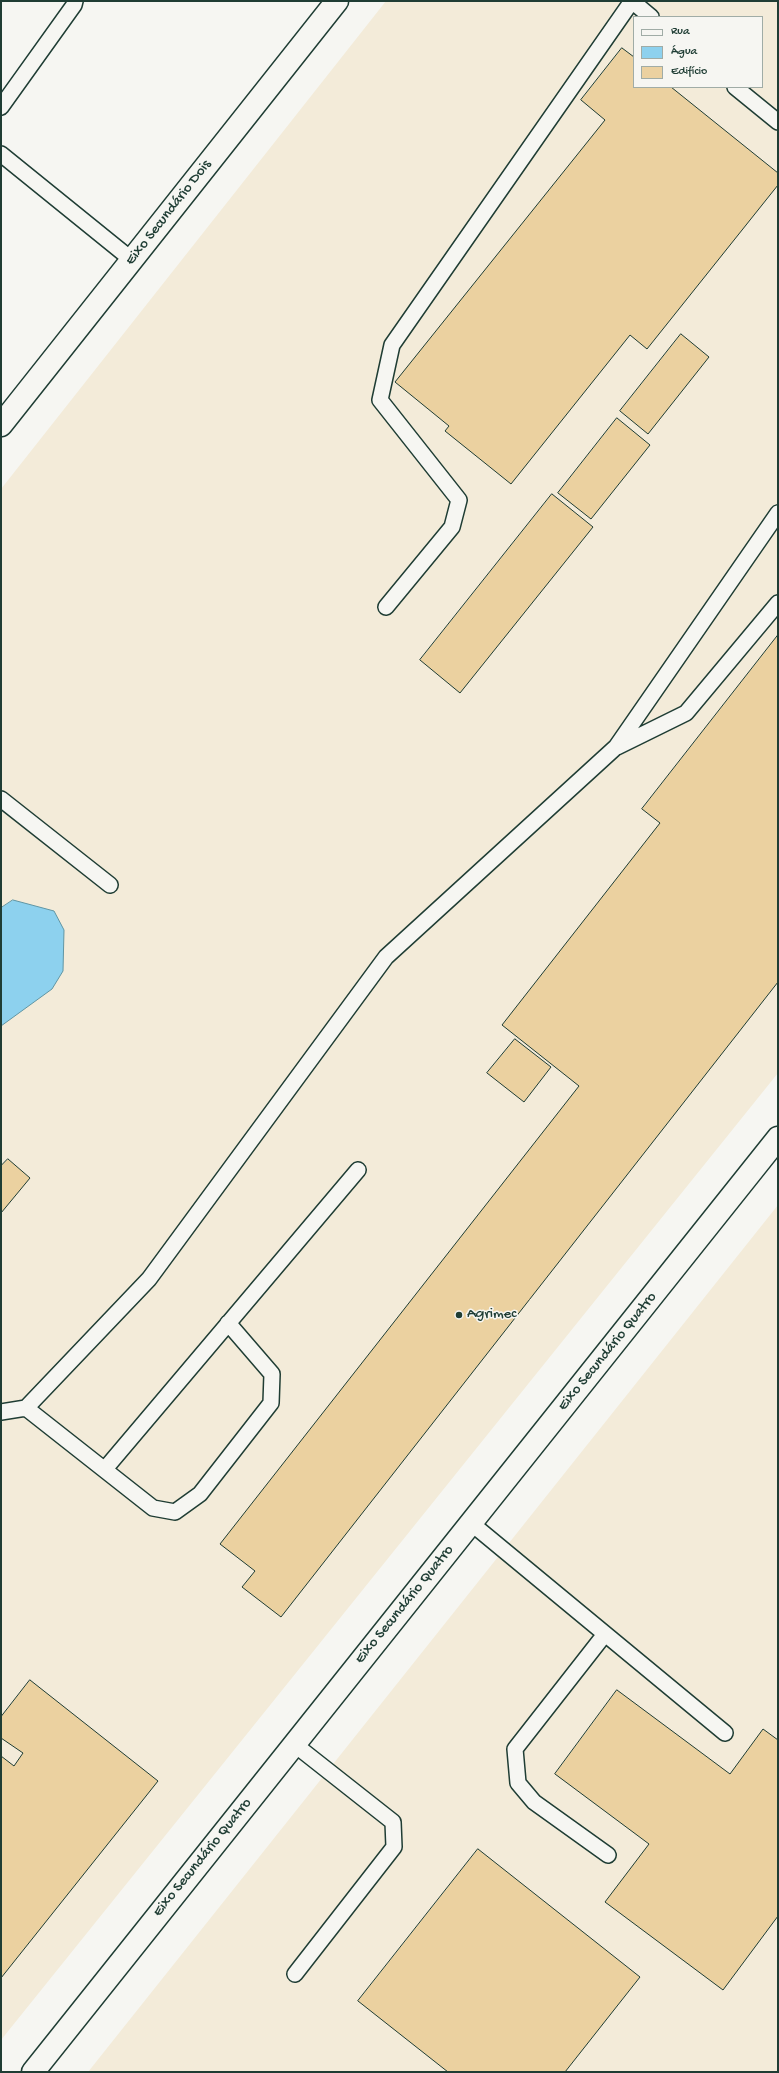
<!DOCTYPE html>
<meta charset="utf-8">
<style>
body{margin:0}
#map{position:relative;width:779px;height:2073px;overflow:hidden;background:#f6f6f2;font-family:"Gochi Hand",sans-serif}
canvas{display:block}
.frame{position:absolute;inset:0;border:2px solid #1f3d34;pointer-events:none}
.legend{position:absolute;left:633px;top:16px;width:130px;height:72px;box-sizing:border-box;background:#f6f6f2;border:1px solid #a0aca6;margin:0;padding:5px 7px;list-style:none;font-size:12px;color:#1f3d34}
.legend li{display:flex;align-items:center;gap:8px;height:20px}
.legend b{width:20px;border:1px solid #a0aca6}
</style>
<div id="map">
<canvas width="779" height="2073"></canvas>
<div class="frame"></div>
<ul class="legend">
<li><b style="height:5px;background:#f6f6f2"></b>Rua</li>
<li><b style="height:11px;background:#8dd1ee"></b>Água</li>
<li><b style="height:11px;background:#ebd1a0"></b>Edifício</li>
</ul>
</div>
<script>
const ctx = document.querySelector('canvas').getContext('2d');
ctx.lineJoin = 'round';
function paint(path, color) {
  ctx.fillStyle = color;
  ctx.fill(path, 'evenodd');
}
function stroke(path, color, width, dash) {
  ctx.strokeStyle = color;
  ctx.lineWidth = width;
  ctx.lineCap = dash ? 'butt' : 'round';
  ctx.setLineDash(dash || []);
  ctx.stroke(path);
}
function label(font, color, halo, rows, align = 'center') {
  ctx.font = font + ' "Gochi Hand",sans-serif';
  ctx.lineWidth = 3;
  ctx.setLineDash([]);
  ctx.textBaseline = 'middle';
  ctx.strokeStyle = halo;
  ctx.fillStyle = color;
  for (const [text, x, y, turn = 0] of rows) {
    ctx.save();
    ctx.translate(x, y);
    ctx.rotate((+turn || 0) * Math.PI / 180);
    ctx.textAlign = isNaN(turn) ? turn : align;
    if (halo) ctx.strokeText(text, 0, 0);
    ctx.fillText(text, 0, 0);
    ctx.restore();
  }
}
paint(new Path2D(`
 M 386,1 L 778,1 L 778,1073 L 1,2040 L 1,489 ZM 634,17 L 762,17 L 762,87 L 634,87 Z
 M 778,1205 L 778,2072 L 88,2072 Z`), '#f3ebd9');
const water = new Path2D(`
 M 13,900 L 54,911 L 64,930 L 63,971 L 52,989 L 1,1026 L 1,908 Z`);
paint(water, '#8dd1ee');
stroke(water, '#6196a4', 1);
const building = new Path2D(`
 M 622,48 L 634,57 L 634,87 L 671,87 L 778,173 L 778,185 L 647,349 L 630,335 L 511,484 L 445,431 L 449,426 L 395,382 L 605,120 L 581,100 Z
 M 681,334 L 709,357 L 648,434 L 620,411 Z
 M 617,418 L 650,445 L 591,519 L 558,493 Z
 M 552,494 L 593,527 L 460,693 L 420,660 Z
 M 778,635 L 778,982 L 281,1617 L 242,1587 L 255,1571 L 220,1544 L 579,1086 L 502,1025 L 660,823 L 642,809 Z
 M 515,1039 L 551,1067 L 524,1102 L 487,1073 Z
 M 8,1159 L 30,1178 L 1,1213 L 1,1166 Z
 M 30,1680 L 158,1781 L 1,1978 L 1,1756 L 14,1766 L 23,1753 L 1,1738 L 1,1717 Z
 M 617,1690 L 730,1774 L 763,1729 L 778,1740 L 778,1916 L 723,1990 L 605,1902 L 649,1844 L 555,1774 Z
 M 478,1849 L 640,1977 L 565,2072 L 448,2072 L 358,2001 Z`);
paint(building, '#ebd1a0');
stroke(building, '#1f3d34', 1);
const service = new Path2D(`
 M 632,1 L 651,17
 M 735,87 L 778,122
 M 1,107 L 74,5 L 75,1
 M 1,154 L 132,260
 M 386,607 L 452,527 L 459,500 L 380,400 L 392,345 L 632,1
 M 617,747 L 686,713 L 778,603
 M 1,799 L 110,885
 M 26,1408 L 153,1508 L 175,1512 L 200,1494 L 271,1403 L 272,1374 L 228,1323
 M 1,1412 L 26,1408 L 149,1279 L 386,957 L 616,747 L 778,513
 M 105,1469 L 358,1170
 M 471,1523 L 725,1733
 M 605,1634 L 515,1749 L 518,1783 L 534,1802 L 608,1855
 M 294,1744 L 393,1822 L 394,1847 L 295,1974`);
const minor = new Path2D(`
 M 1,425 L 337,1
 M 33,2072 L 778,1138`);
stroke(service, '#1f3d34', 18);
stroke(minor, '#1f3d34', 25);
stroke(service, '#f6f6f2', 15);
stroke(minor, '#f6f6f2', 22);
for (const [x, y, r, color] of [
 [459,1315,4,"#1f3d34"]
]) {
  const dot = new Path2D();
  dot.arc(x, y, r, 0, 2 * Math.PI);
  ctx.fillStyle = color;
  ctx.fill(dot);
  stroke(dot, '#f6f6f2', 1.5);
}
label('15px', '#1f3d34', '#f6f6f2', [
 ["Eixo Secundário Dois",169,213,-52],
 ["Eixo Secundário Quatro",608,1352,-51],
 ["Eixo Secundário Quatro",405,1605,-51],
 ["Eixo Secundário Quatro",203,1858,-51]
]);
label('15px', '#1f3d34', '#f6f6f2', [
 ["Agrimec",467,1315]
], 'left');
</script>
